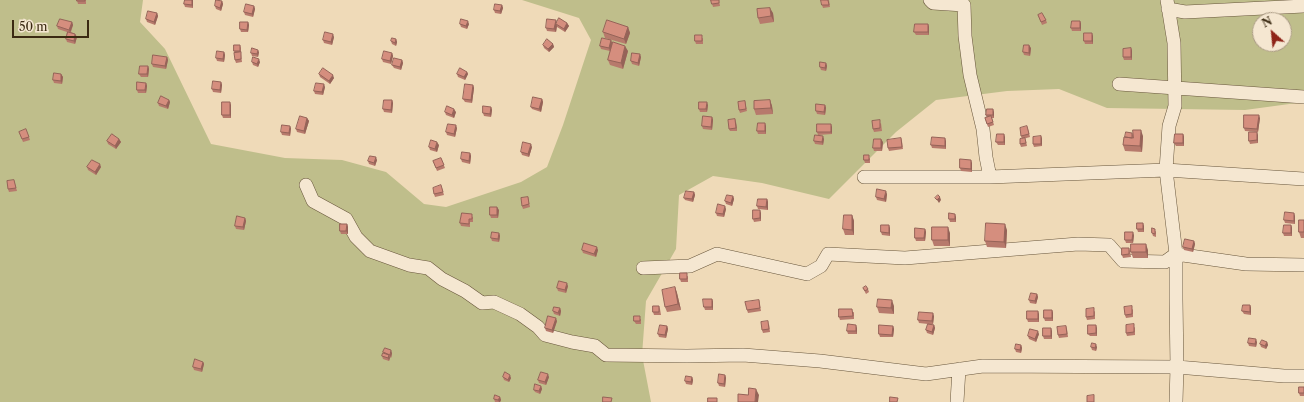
<!DOCTYPE html>
<style>
body{margin:0}
#map{position:relative;width:1304px;height:402px;overflow:hidden;background:#efdab8;font-family:"Libre Caslon Text",serif}
canvas{display:block}
.north{position:absolute;left:1252px;top:12px;width:40px;height:40px;box-sizing:border-box;background:#f5e7d1;border:1px solid #ab9b85;border-radius:50%;rotate:333deg;font-size:11px;font-weight:700;line-height:16px;text-align:center;color:#3b2a12}
.north::after{content:'';display:block;margin:auto;width:14px;height:18px;background:#8f2418;clip-path:polygon(50% 0,100% 100%,50% 72%,0 100%)}
.scale{position:absolute;left:12px;top:20px;width:77px;height:18px;box-sizing:border-box;border:2px solid #3b2a12;border-top:0;padding-left:5px;font-size:12px;line-height:14px;white-space:nowrap;color:#3b2a12;-webkit-text-stroke:3px #f5e7d1;paint-order:stroke}
</style>
<div id="map">
<canvas width="1304" height="402"></canvas>
<div class="north">N</div>
<div class="scale">50 m</div>
</div>
<script>
const ctx = document.querySelector('canvas').getContext('2d');
ctx.lineJoin = 'round';
function paint(path, color) {
  ctx.fillStyle = color;
  ctx.fill(path, 'evenodd');
}
function stroke(path, color, width, dash) {
  ctx.strokeStyle = color;
  ctx.lineWidth = width;
  ctx.lineCap = dash ? 'butt' : 'round';
  ctx.setLineDash(dash || []);
  ctx.stroke(path);
}
paint(new Path2D(`
 M 0,0 L 143,0 L 140,22 L 165,49 L 211,144 L 285,158 L 342,160 L 386,172 L 424,204 L 446,207 L 521,182 L 547,167 L 563,125 L 591,40 L 579,18 L 522,0 L 1304,0 L 1304,102 L 1245,110 L 1107,108 L 1059,89 L 1007,91 L 936,100 L 896,132 L 829,199 L 762,183 L 713,176 L 679,195 L 676,249 L 646,301 L 642,355 L 651,402 L 0,402 ZM 1260,20 L 1284,20 L 1284,44 L 1260,44 Z`), '#bfbe8b');
const minor = new Path2D(`
 M 930,0 L 933,3 L 964,5 L 965,36 L 970,75 L 983,129 L 986,157 L 990,177
 M 1167,0 L 1174,43 L 1175,106 L 1169,126 L 1166,170 L 1176,254 L 1176,299 L 1177,367 L 1176,402
 M 1168,9 L 1185,12 L 1304,6
 M 1119,84 L 1304,97
 M 864,177 L 990,177 L 1166,170 L 1304,179
 M 306,185 L 313,201 L 346,219 L 356,237 L 370,251 L 409,265 L 428,268 L 442,279 L 465,291 L 482,303 L 494,302 L 520,314 L 538,327 L 545,335 L 572,342 L 595,346 L 606,355 L 687,356 L 743,355 L 820,361 L 926,374 L 983,366 L 1177,367 L 1284,376 L 1304,376
 M 643,268 L 690,266 L 717,254 L 807,274 L 821,266 L 828,254 L 905,258 L 1078,244 L 1109,245 L 1123,261 L 1165,262 L 1176,254 L 1246,264 L 1304,265
 M 957,402 L 959,369`);
stroke(minor, '#68563c', 14);
stroke(minor, '#f5e7d1', 13);
paint(new Path2D(`
 M 77,0 L 86,0 L 86,4 L 78,4 Z
 M 185,0 L 193,0 L 193,8 L 185,7 L 184,4 Z
 M 711,0 L 719,0 L 720,6 L 713,7 Z
 M 829,0 L 830,7 L 823,8 L 822,5 Z
 M 222,1 L 223,4 L 221,11 L 216,9 L 215,6 Z
 M 502,5 L 503,8 L 501,14 L 495,13 L 494,10 Z
 M 254,6 L 255,9 L 253,17 L 245,15 L 244,12 Z
 M 157,13 L 158,16 L 155,25 L 147,22 L 146,19 Z
 M 773,13 L 774,22 L 760,24 L 758,18 Z
 M 1038,15 L 1046,20 L 1047,23 L 1042,25 Z
 M 1080,21 L 1081,24 L 1081,31 L 1072,31 L 1071,28 Z
 M 72,22 L 73,25 L 71,32 L 75,34 L 77,37 L 75,44 L 67,42 L 66,39 L 67,32 L 58,29 L 57,26 Z
 M 248,22 L 249,25 L 248,32 L 241,32 L 240,29 Z
 M 557,23 L 567,23 L 569,26 L 565,32 L 557,27 L 557,26 L 556,32 L 547,31 L 546,28 Z
 M 460,24 L 469,24 L 467,29 L 461,27 Z
 M 928,24 L 929,27 L 929,35 L 916,35 L 914,32 Z
 M 628,27 L 630,33 L 626,44 L 605,38 L 603,32 Z
 M 1093,36 L 1093,44 L 1085,44 L 1084,41 Z
 M 334,37 L 332,45 L 324,43 L 323,40 Z
 M 703,38 L 703,44 L 696,44 L 695,41 Z
 M 396,39 L 397,42 L 396,46 L 392,44 L 391,41 Z
 M 611,40 L 612,43 L 628,51 L 623,69 L 610,65 L 608,60 L 610,51 L 601,49 L 600,46 Z
 M 553,44 L 554,47 L 549,52 L 544,48 L 543,45 Z
 M 240,45 L 241,48 L 241,54 L 242,62 L 236,63 L 235,60 L 235,53 L 234,51 Z
 M 1031,48 L 1030,56 L 1024,55 L 1023,52 Z
 M 1131,48 L 1132,51 L 1132,60 L 1124,60 L 1123,57 Z
 M 224,52 L 225,55 L 224,62 L 217,61 L 216,58 Z
 M 259,52 L 258,57 L 252,56 L 251,53 Z
 M 392,53 L 393,56 L 391,64 L 383,62 L 382,59 Z
 M 167,57 L 168,60 L 166,69 L 153,67 L 152,64 Z
 M 641,57 L 639,66 L 632,64 L 631,61 Z
 M 402,60 L 403,63 L 401,70 L 394,68 L 392,65 Z
 M 252,62 L 260,62 L 258,67 L 253,65 Z
 M 826,63 L 827,66 L 826,71 L 821,70 L 820,67 Z
 M 148,66 L 149,69 L 148,77 L 141,77 L 139,74 Z
 M 467,72 L 468,74 L 465,80 L 458,77 L 457,74 Z
 M 61,74 L 63,77 L 62,84 L 54,83 L 53,80 Z
 M 319,74 L 334,78 L 330,84 L 320,77 Z
 M 221,82 L 222,85 L 221,93 L 213,92 L 212,89 Z
 M 146,83 L 147,86 L 146,93 L 138,93 L 137,90 Z
 M 473,85 L 474,88 L 472,103 L 465,102 L 463,99 Z
 M 325,87 L 323,95 L 315,94 L 314,91 Z
 M 542,99 L 543,102 L 541,112 L 532,109 L 531,107 Z
 M 169,100 L 170,102 L 168,109 L 159,106 L 158,103 Z
 M 392,100 L 393,103 L 392,113 L 384,112 L 383,109 Z
 M 770,100 L 772,106 L 773,114 L 756,115 L 754,109 Z
 M 745,101 L 747,111 L 740,113 L 739,110 Z
 M 231,105 L 231,118 L 223,118 L 222,115 Z
 M 708,105 L 707,112 L 700,112 L 699,109 Z
 M 825,105 L 826,108 L 825,115 L 817,114 L 816,111 Z
 M 491,107 L 492,110 L 491,117 L 484,116 L 483,113 Z
 M 445,112 L 456,112 L 454,118 L 446,115 Z
 M 994,112 L 994,118 L 992,118 L 994,125 L 988,127 L 985,118 L 987,117 L 986,115 Z
 M 712,117 L 713,120 L 712,130 L 703,129 L 702,126 Z
 M 307,118 L 309,121 L 305,134 L 297,132 L 296,129 Z
 M 1260,118 L 1258,132 L 1245,131 L 1244,128 Z
 M 736,122 L 737,131 L 730,131 L 729,129 Z
 M 881,123 L 882,131 L 874,132 L 873,129 Z
 M 766,126 L 766,134 L 758,134 L 757,131 Z
 M 832,127 L 832,134 L 818,135 L 817,132 Z
 M 291,128 L 290,136 L 282,135 L 281,132 Z
 M 457,128 L 455,137 L 447,135 L 446,132 Z
 M 1028,129 L 1030,137 L 1023,139 L 1026,141 L 1027,146 L 1021,147 L 1020,144 L 1022,139 L 1021,136 Z
 M 19,132 L 29,137 L 30,140 L 23,142 Z
 M 1132,133 L 1133,135 L 1143,136 L 1142,152 L 1125,151 L 1123,145 L 1125,137 Z
 M 1183,134 L 1184,137 L 1184,146 L 1176,146 L 1174,143 Z
 M 1258,135 L 1258,143 L 1250,144 L 1249,141 Z
 M 1041,136 L 1042,139 L 1042,146 L 1034,147 L 1033,144 Z
 M 1005,137 L 1005,145 L 998,145 L 996,142 Z
 M 901,138 L 902,141 L 903,149 L 889,151 L 888,148 Z
 M 119,139 L 121,142 L 116,149 L 108,144 L 107,141 Z
 M 824,139 L 823,145 L 815,144 L 814,141 Z
 M 946,141 L 946,149 L 932,148 L 931,145 Z
 M 883,142 L 882,151 L 874,151 L 873,148 Z
 M 439,145 L 437,152 L 430,150 L 429,147 Z
 M 532,147 L 529,157 L 522,155 L 521,152 Z
 M 470,153 L 471,156 L 470,164 L 462,162 L 461,159 Z
 M 441,158 L 445,168 L 437,171 L 433,161 Z
 M 870,158 L 870,163 L 865,163 L 864,160 Z
 M 377,160 L 375,166 L 369,164 L 368,161 Z
 M 972,163 L 972,172 L 961,171 L 960,168 Z
 M 87,167 L 101,167 L 96,175 L 88,170 Z
 M 14,180 L 17,191 L 9,192 L 8,189 Z
 M 442,188 L 444,195 L 435,197 L 434,194 Z
 M 694,192 L 695,195 L 693,202 L 685,200 L 684,198 Z
 M 887,194 L 886,202 L 877,200 L 876,197 Z
 M 733,196 L 734,199 L 732,206 L 726,204 L 725,201 Z
 M 528,197 L 530,207 L 523,209 L 522,206 Z
 M 767,199 L 768,202 L 768,210 L 758,209 L 757,206 Z
 M 726,209 L 724,217 L 717,216 L 716,213 Z
 M 499,210 L 498,218 L 491,218 L 490,215 Z
 M 462,213 L 473,217 L 473,222 L 470,222 L 470,227 L 461,226 L 460,223 Z
 M 761,213 L 761,221 L 754,222 L 753,219 Z
 M 852,215 L 854,221 L 854,235 L 845,235 L 843,229 Z
 M 1295,216 L 1295,224 L 1285,223 L 1284,220 Z
 M 956,217 L 956,222 L 950,222 L 949,219 Z
 M 245,218 L 246,221 L 244,230 L 236,229 L 235,226 Z
 M 1304,220 L 1304,238 L 1301,238 L 1299,232 Z
 M 347,224 L 348,227 L 348,234 L 341,234 L 340,231 Z
 M 1291,225 L 1292,228 L 1292,236 L 1284,236 L 1283,233 Z
 M 1144,226 L 1144,232 L 1138,232 L 1137,229 Z
 M 890,228 L 890,236 L 882,235 L 881,232 Z
 M 925,229 L 926,232 L 925,241 L 916,241 L 915,238 Z
 M 1007,230 L 1006,248 L 987,247 L 985,241 Z
 M 1156,231 L 1156,237 L 1153,236 L 1152,233 Z
 M 499,233 L 500,236 L 499,242 L 492,241 L 491,238 Z
 M 950,233 L 950,246 L 934,246 L 932,240 Z
 M 1134,235 L 1133,243 L 1126,243 L 1125,240 Z
 M 1194,241 L 1195,244 L 1193,252 L 1184,250 L 1183,247 Z
 M 1129,248 L 1130,251 L 1131,257 L 1123,258 L 1122,255 Z
 M 582,250 L 598,250 L 596,257 L 583,253 Z
 M 1148,250 L 1148,258 L 1133,258 L 1131,252 Z
 M 688,276 L 688,282 L 681,282 L 680,279 Z
 M 568,286 L 566,293 L 558,291 L 557,288 Z
 M 675,287 L 677,293 L 681,310 L 667,312 L 665,307 Z
 M 863,288 L 868,289 L 869,292 L 866,294 Z
 M 1037,294 L 1038,297 L 1036,304 L 1030,303 L 1029,300 Z
 M 712,299 L 713,302 L 713,310 L 705,310 L 704,307 Z
 M 759,300 L 761,311 L 748,313 L 747,310 Z
 M 1250,305 L 1251,308 L 1251,315 L 1244,314 L 1242,311 Z
 M 659,306 L 660,309 L 661,315 L 654,315 L 653,312 Z
 M 894,306 L 894,314 L 879,313 L 877,307 Z
 M 560,308 L 561,311 L 560,316 L 554,314 L 553,311 Z
 M 1133,309 L 1133,317 L 1126,318 L 1125,315 Z
 M 1052,310 L 1053,313 L 1053,321 L 1045,321 L 1044,318 Z
 M 1095,311 L 1095,319 L 1087,320 L 1086,317 Z
 M 854,312 L 854,319 L 840,320 L 839,317 Z
 M 1039,314 L 1039,322 L 1028,322 L 1027,319 Z
 M 934,316 L 933,324 L 929,324 L 934,325 L 935,328 L 933,335 L 927,333 L 926,330 L 928,324 L 919,323 L 918,320 Z
 M 641,319 L 641,324 L 636,324 L 634,321 Z
 M 557,321 L 553,333 L 546,331 L 545,328 Z
 M 769,324 L 770,332 L 763,333 L 762,330 Z
 M 667,326 L 668,329 L 666,338 L 659,337 L 658,334 Z
 M 893,326 L 894,329 L 893,337 L 880,337 L 879,334 Z
 M 1066,326 L 1067,329 L 1068,337 L 1059,338 L 1058,335 Z
 M 1135,327 L 1135,335 L 1127,336 L 1126,333 Z
 M 857,328 L 857,334 L 848,334 L 847,331 Z
 M 1097,328 L 1097,336 L 1090,336 L 1088,334 Z
 M 1052,331 L 1052,339 L 1044,339 L 1043,336 Z
 M 1039,334 L 1036,342 L 1029,339 L 1028,336 Z
 M 1257,342 L 1256,347 L 1249,346 L 1248,343 Z
 M 1267,342 L 1268,345 L 1266,349 L 1261,347 L 1260,344 Z
 M 1021,345 L 1022,348 L 1021,353 L 1016,352 L 1015,349 Z
 M 1091,347 L 1097,347 L 1096,351 L 1092,350 Z
 M 383,352 L 392,353 L 391,358 L 390,357 L 389,361 L 383,359 L 382,356 L 384,354 Z
 M 203,362 L 204,364 L 202,372 L 194,370 L 193,367 Z
 M 725,375 L 726,378 L 725,387 L 719,386 L 718,383 Z
 M 503,377 L 511,378 L 509,382 L 504,380 Z
 M 549,377 L 546,385 L 539,383 L 538,380 Z
 M 692,377 L 693,380 L 692,385 L 686,384 L 685,381 Z
 M 541,386 L 542,389 L 540,394 L 535,392 L 534,390 Z
 M 1304,387 L 1304,396 L 1300,396 L 1299,393 Z
 M 500,397 L 501,400 L 500,402 L 495,402 L 494,399 Z`), '#b77a6c');
paint(new Path2D(`
 M 192,0 L 193,0 L 193,8 L 192,5 Z
 M 222,1 L 223,4 L 221,11 L 220,8 Z
 M 502,5 L 503,8 L 501,14 L 500,11 Z
 M 254,6 L 255,9 L 253,17 L 252,14 Z
 M 770,8 L 773,13 L 774,22 L 771,16 Z
 M 157,13 L 158,16 L 155,25 L 154,22 Z
 M 556,20 L 557,23 L 556,24 L 557,26 L 556,32 L 554,29 Z
 M 468,21 L 469,24 L 467,29 L 466,26 Z
 M 1080,21 L 1081,24 L 1081,31 L 1080,28 Z
 M 72,22 L 73,25 L 70,33 L 69,30 Z
 M 248,22 L 249,25 L 248,32 L 247,30 Z
 M 567,23 L 569,26 L 565,32 L 564,29 Z
 M 928,24 L 929,27 L 929,35 L 928,32 Z
 M 628,27 L 630,33 L 626,44 L 624,39 Z
 M 1092,33 L 1093,36 L 1093,44 L 1092,41 Z
 M 75,34 L 77,37 L 75,44 L 74,41 Z
 M 333,34 L 334,37 L 332,45 L 331,42 Z
 M 396,39 L 397,42 L 396,46 L 395,43 Z
 M 611,40 L 612,43 L 610,51 L 609,48 Z
 M 553,44 L 554,47 L 549,52 L 548,49 Z
 M 1029,45 L 1031,48 L 1030,56 L 1029,53 Z
 M 625,46 L 628,51 L 623,69 L 621,63 Z
 M 1131,48 L 1132,51 L 1132,60 L 1131,57 Z
 M 258,50 L 259,52 L 258,57 L 257,54 Z
 M 224,52 L 225,55 L 224,62 L 223,59 Z
 M 392,53 L 393,56 L 391,64 L 390,61 Z
 M 640,54 L 641,57 L 639,66 L 638,63 Z
 M 167,57 L 168,60 L 166,69 L 165,66 Z
 M 259,59 L 260,62 L 258,67 L 257,64 Z
 M 402,60 L 403,63 L 401,70 L 400,67 Z
 M 826,63 L 827,66 L 826,71 L 825,68 Z
 M 148,66 L 149,69 L 148,77 L 147,74 Z
 M 467,72 L 468,74 L 465,80 L 464,77 Z
 M 61,74 L 63,77 L 62,84 L 61,81 Z
 M 333,75 L 334,78 L 330,84 L 329,81 Z
 M 221,82 L 222,85 L 221,93 L 220,90 Z
 M 146,83 L 147,86 L 146,93 L 145,90 Z
 M 324,84 L 325,87 L 323,95 L 322,92 Z
 M 473,85 L 474,88 L 472,103 L 471,100 Z
 M 542,99 L 543,102 L 541,112 L 539,109 Z
 M 169,100 L 170,102 L 168,109 L 166,106 Z
 M 392,100 L 393,103 L 392,113 L 391,110 Z
 M 770,100 L 772,106 L 773,114 L 771,108 Z
 M 230,102 L 231,105 L 231,118 L 230,115 Z
 M 707,102 L 708,105 L 707,112 L 706,109 Z
 M 825,105 L 826,108 L 825,115 L 824,112 Z
 M 491,107 L 492,110 L 491,117 L 490,114 Z
 M 454,109 L 456,112 L 454,118 L 452,115 Z
 M 993,109 L 994,112 L 994,118 L 993,115 Z
 M 1259,115 L 1260,118 L 1258,132 L 1257,129 Z
 M 712,117 L 713,120 L 712,130 L 711,127 Z
 M 307,118 L 309,121 L 305,134 L 304,131 Z
 M 735,119 L 736,122 L 737,131 L 736,128 Z
 M 765,123 L 766,126 L 766,134 L 765,131 Z
 M 831,124 L 832,127 L 832,134 L 831,132 Z
 M 456,125 L 457,128 L 455,137 L 454,134 Z
 M 290,126 L 291,128 L 290,136 L 289,133 Z
 M 1141,130 L 1143,136 L 1142,152 L 1140,146 Z
 M 1257,132 L 1258,135 L 1258,143 L 1257,140 Z
 M 1004,134 L 1005,137 L 1005,145 L 1004,142 Z
 M 1183,134 L 1184,137 L 1184,146 L 1183,143 Z
 M 823,136 L 824,139 L 823,145 L 822,142 Z
 M 1041,136 L 1042,139 L 1042,146 L 1041,144 Z
 M 945,138 L 946,141 L 946,149 L 945,146 Z
 M 119,139 L 121,142 L 116,149 L 115,146 Z
 M 881,139 L 883,142 L 882,151 L 881,148 Z
 M 437,142 L 439,145 L 437,152 L 435,149 Z
 M 531,144 L 532,147 L 529,157 L 528,154 Z
 M 470,153 L 471,156 L 470,164 L 469,161 Z
 M 376,157 L 377,160 L 375,166 L 374,163 Z
 M 971,160 L 972,163 L 972,172 L 971,169 Z
 M 100,164 L 101,167 L 96,175 L 95,172 Z
 M 886,191 L 887,194 L 886,202 L 884,199 Z
 M 694,192 L 695,195 L 693,202 L 692,199 Z
 M 733,196 L 734,199 L 732,206 L 731,203 Z
 M 940,197 L 941,200 L 939,203 L 937,200 Z
 M 767,199 L 768,202 L 768,210 L 766,207 Z
 M 725,206 L 726,209 L 724,217 L 723,214 Z
 M 497,207 L 499,210 L 498,218 L 497,215 Z
 M 760,210 L 761,213 L 761,221 L 760,218 Z
 M 1294,213 L 1295,216 L 1295,224 L 1294,221 Z
 M 955,214 L 956,217 L 956,222 L 955,219 Z
 M 852,215 L 854,221 L 854,235 L 852,230 Z
 M 245,218 L 246,221 L 244,230 L 243,227 Z
 M 1143,223 L 1144,226 L 1144,232 L 1143,229 Z
 M 347,224 L 348,227 L 348,234 L 346,231 Z
 M 1005,224 L 1007,230 L 1006,248 L 1004,242 Z
 M 889,225 L 890,228 L 890,236 L 889,233 Z
 M 1291,225 L 1292,228 L 1292,236 L 1291,233 Z
 M 948,227 L 950,233 L 950,246 L 948,240 Z
 M 925,229 L 926,232 L 925,241 L 924,238 Z
 M 1133,232 L 1134,235 L 1133,243 L 1132,240 Z
 M 499,233 L 500,236 L 499,242 L 498,239 Z
 M 1194,241 L 1195,244 L 1193,252 L 1192,249 Z
 M 1146,244 L 1148,250 L 1148,258 L 1146,252 Z
 M 597,247 L 598,250 L 596,257 L 594,254 Z
 M 567,283 L 568,286 L 566,293 L 565,290 Z
 M 675,287 L 677,293 L 681,310 L 678,304 Z
 M 1037,294 L 1038,297 L 1036,304 L 1035,301 Z
 M 712,299 L 713,302 L 713,310 L 712,307 Z
 M 892,300 L 894,306 L 894,314 L 891,308 Z
 M 1250,305 L 1251,308 L 1251,315 L 1250,312 Z
 M 560,308 L 561,311 L 560,316 L 558,313 Z
 M 1052,310 L 1053,313 L 1053,321 L 1052,318 Z
 M 1038,311 L 1039,314 L 1039,322 L 1038,319 Z
 M 933,313 L 934,316 L 933,324 L 932,321 Z
 M 556,318 L 557,321 L 553,333 L 552,330 Z
 M 856,325 L 857,328 L 857,334 L 856,331 Z
 M 934,325 L 935,328 L 933,335 L 932,332 Z
 M 1096,325 L 1097,328 L 1097,336 L 1096,333 Z
 M 667,326 L 668,329 L 666,338 L 665,335 Z
 M 893,326 L 894,329 L 893,337 L 892,335 Z
 M 1051,328 L 1052,331 L 1052,339 L 1051,336 Z
 M 1038,331 L 1039,334 L 1036,342 L 1035,339 Z
 M 1256,339 L 1257,342 L 1256,347 L 1255,344 Z
 M 1267,342 L 1268,345 L 1266,349 L 1265,346 Z
 M 1096,344 L 1097,347 L 1096,351 L 1095,348 Z
 M 1021,345 L 1022,348 L 1021,353 L 1020,350 Z
 M 391,350 L 392,353 L 391,358 L 390,355 Z
 M 389,355 L 390,358 L 389,361 L 388,358 Z
 M 203,362 L 204,364 L 202,372 L 201,369 Z
 M 548,374 L 549,377 L 546,385 L 545,382 Z
 M 510,375 L 511,378 L 509,382 L 508,380 Z
 M 725,375 L 726,378 L 725,387 L 724,384 Z
 M 692,377 L 693,380 L 692,385 L 691,382 Z
 M 541,386 L 542,389 L 540,394 L 539,391 Z
 M 756,389 L 759,395 L 758,402 L 755,402 Z
 M 500,397 L 501,400 L 500,402 L 499,402 L 498,400 Z`), '#956358');
const building = new Path2D(`
 M 77,0 L 85,0 L 85,1 L 77,1 Z
 M 185,0 L 192,0 L 192,5 L 184,4 Z
 M 216,0 L 222,1 L 220,8 L 215,6 Z
 M 711,0 L 719,0 L 719,3 L 712,4 Z
 M 821,0 L 828,0 L 829,5 L 822,5 Z
 M 246,4 L 254,6 L 252,14 L 244,12 Z
 M 495,4 L 502,5 L 500,11 L 494,10 Z
 M 770,8 L 771,16 L 758,18 L 757,9 Z
 M 148,11 L 157,13 L 154,22 L 146,19 Z
 M 1042,13 L 1046,20 L 1041,22 L 1038,15 Z
 M 559,18 L 567,23 L 564,29 L 556,24 Z
 M 60,19 L 72,22 L 69,30 L 57,26 Z
 M 461,19 L 468,21 L 466,26 L 460,24 Z
 M 547,19 L 556,20 L 554,29 L 546,28 Z
 M 607,20 L 628,27 L 624,39 L 603,32 Z
 M 1072,21 L 1080,21 L 1080,28 L 1071,28 Z
 M 240,22 L 248,22 L 247,30 L 240,29 Z
 M 915,24 L 928,24 L 928,32 L 914,32 Z
 M 68,32 L 75,34 L 74,41 L 66,39 Z
 M 325,32 L 333,34 L 331,42 L 323,40 Z
 M 1084,33 L 1092,33 L 1092,41 L 1084,41 Z
 M 695,35 L 702,35 L 702,41 L 695,41 Z
 M 392,38 L 396,39 L 395,43 L 391,41 Z
 M 602,38 L 611,40 L 609,48 L 600,46 Z
 M 547,39 L 553,44 L 548,49 L 543,45 Z
 M 613,42 L 625,46 L 621,63 L 608,60 Z
 M 234,45 L 240,45 L 240,51 L 234,51 Z
 M 1024,45 L 1029,45 L 1029,53 L 1023,52 Z
 M 252,48 L 258,50 L 257,54 L 251,53 Z
 M 1131,48 L 1131,57 L 1123,57 L 1123,49 Z
 M 217,51 L 224,52 L 223,59 L 216,58 Z
 M 384,51 L 392,53 L 390,61 L 382,59 Z
 M 241,52 L 241,59 L 235,60 L 234,53 Z
 M 632,53 L 640,54 L 638,63 L 631,61 Z
 M 153,55 L 167,57 L 165,66 L 152,64 Z
 M 253,57 L 259,59 L 257,64 L 252,62 Z
 M 394,58 L 402,60 L 400,67 L 392,65 Z
 M 820,62 L 826,63 L 825,68 L 820,67 Z
 M 140,66 L 148,66 L 147,74 L 139,74 Z
 M 323,68 L 333,75 L 329,81 L 319,74 Z
 M 460,68 L 467,72 L 464,77 L 457,74 Z
 M 54,73 L 61,74 L 61,81 L 53,80 Z
 M 213,81 L 221,82 L 220,90 L 212,89 Z
 M 137,82 L 146,83 L 145,90 L 137,90 Z
 M 316,83 L 324,84 L 322,92 L 314,91 Z
 M 465,84 L 473,85 L 471,100 L 463,99 Z
 M 161,96 L 169,100 L 166,106 L 158,103 Z
 M 533,97 L 542,99 L 539,109 L 531,107 Z
 M 384,100 L 392,100 L 391,110 L 383,109 Z
 M 770,100 L 771,108 L 754,109 L 754,101 Z
 M 745,101 L 746,109 L 739,110 L 738,102 Z
 M 222,102 L 230,102 L 230,115 L 222,115 Z
 M 699,102 L 707,102 L 706,109 L 699,109 Z
 M 816,104 L 825,105 L 824,112 L 816,111 Z
 M 447,106 L 454,109 L 452,115 L 445,112 Z
 M 483,106 L 491,107 L 490,114 L 483,113 Z
 M 987,109 L 993,109 L 993,115 L 986,115 Z
 M 1244,115 L 1259,115 L 1257,129 L 1244,128 Z
 M 300,116 L 307,118 L 304,131 L 296,129 Z
 M 703,116 L 712,117 L 711,127 L 702,126 Z
 M 991,116 L 993,122 L 987,124 L 985,118 Z
 M 735,119 L 736,128 L 729,129 L 728,120 Z
 M 880,120 L 880,128 L 873,129 L 872,121 Z
 M 758,123 L 765,123 L 765,131 L 757,131 Z
 M 448,124 L 456,125 L 454,134 L 446,132 Z
 M 817,124 L 831,124 L 831,132 L 817,132 Z
 M 282,125 L 290,126 L 289,133 L 281,132 Z
 M 1027,126 L 1029,134 L 1021,136 L 1020,128 Z
 M 26,129 L 29,137 L 22,139 L 19,132 Z
 M 1133,130 L 1141,130 L 1140,146 L 1123,145 L 1124,137 L 1133,138 Z
 M 1126,132 L 1132,133 L 1132,138 L 1125,137 Z
 M 1249,132 L 1257,132 L 1257,140 L 1249,141 Z
 M 112,134 L 119,139 L 115,146 L 107,141 Z
 M 997,134 L 1004,134 L 1004,142 L 996,142 Z
 M 1175,134 L 1183,134 L 1183,143 L 1174,143 Z
 M 815,135 L 823,136 L 822,142 L 814,141 Z
 M 1041,136 L 1041,144 L 1033,144 L 1033,137 Z
 M 932,137 L 945,138 L 945,146 L 931,145 Z
 M 901,138 L 902,147 L 888,148 L 887,140 Z
 M 1025,138 L 1026,143 L 1020,144 L 1020,139 Z
 M 874,139 L 881,139 L 881,148 L 873,148 Z
 M 431,140 L 437,142 L 435,149 L 429,147 Z
 M 523,142 L 531,144 L 528,154 L 521,152 Z
 M 462,152 L 470,153 L 469,161 L 461,159 Z
 M 864,155 L 869,155 L 869,160 L 864,160 Z
 M 370,156 L 376,157 L 374,163 L 368,161 Z
 M 441,158 L 444,165 L 436,168 L 433,161 Z
 M 960,159 L 971,160 L 971,169 L 960,168 Z
 M 92,160 L 100,164 L 95,172 L 87,167 Z
 M 14,180 L 16,188 L 8,189 L 7,181 Z
 M 441,185 L 443,192 L 434,194 L 433,188 Z
 M 877,189 L 886,191 L 884,199 L 876,197 Z
 M 686,191 L 694,192 L 692,199 L 684,198 Z
 M 727,195 L 733,196 L 731,203 L 725,201 Z
 M 938,195 L 940,197 L 937,200 L 935,198 Z
 M 528,197 L 529,204 L 522,206 L 521,198 Z
 M 758,199 L 767,199 L 766,207 L 757,206 Z
 M 718,204 L 725,206 L 723,214 L 716,213 Z
 M 490,207 L 497,207 L 497,215 L 490,215 Z
 M 753,210 L 760,210 L 760,218 L 753,219 Z
 M 1285,212 L 1294,213 L 1294,221 L 1284,220 Z
 M 462,213 L 472,214 L 472,219 L 469,219 L 469,224 L 460,223 Z
 M 949,213 L 955,214 L 955,219 L 949,219 Z
 M 844,215 L 852,215 L 852,230 L 843,229 Z
 M 237,216 L 245,218 L 243,227 L 235,226 Z
 M 1299,220 L 1304,220 L 1304,232 L 1299,232 Z
 M 986,223 L 1005,224 L 1004,242 L 985,241 Z
 M 1137,223 L 1143,223 L 1143,229 L 1137,229 Z
 M 340,224 L 347,224 L 346,231 L 340,231 Z
 M 881,225 L 889,225 L 889,233 L 881,232 Z
 M 1284,225 L 1291,225 L 1291,233 L 1283,233 Z
 M 932,227 L 948,227 L 948,240 L 932,240 Z
 M 915,228 L 925,229 L 924,238 L 915,238 Z
 M 1152,228 L 1155,229 L 1155,234 L 1152,233 Z
 M 492,232 L 499,233 L 498,239 L 491,238 Z
 M 1125,232 L 1133,232 L 1132,240 L 1125,240 Z
 M 1185,239 L 1194,241 L 1192,249 L 1183,247 Z
 M 584,243 L 597,247 L 594,254 L 582,250 Z
 M 1131,244 L 1146,244 L 1146,252 L 1131,252 Z
 M 1122,248 L 1129,248 L 1129,254 L 1122,255 Z
 M 680,273 L 687,273 L 687,279 L 680,279 Z
 M 559,281 L 567,283 L 565,290 L 557,288 Z
 M 866,286 L 868,289 L 865,291 L 863,288 Z
 M 675,287 L 678,304 L 665,307 L 662,290 Z
 M 1031,293 L 1037,294 L 1035,301 L 1029,300 Z
 M 703,299 L 712,299 L 712,307 L 704,307 Z
 M 878,299 L 892,300 L 891,308 L 877,307 Z
 M 759,300 L 760,308 L 747,310 L 745,302 Z
 M 1243,305 L 1250,305 L 1250,312 L 1242,311 Z
 M 653,306 L 659,306 L 659,312 L 653,312 Z
 M 1132,306 L 1132,314 L 1125,315 L 1124,307 Z
 M 554,307 L 560,308 L 558,313 L 553,311 Z
 M 1094,308 L 1094,316 L 1086,317 L 1086,309 Z
 M 839,309 L 852,309 L 853,316 L 839,317 Z
 M 1044,310 L 1052,310 L 1052,318 L 1044,318 Z
 M 1027,311 L 1038,311 L 1038,319 L 1027,319 Z
 M 919,312 L 933,313 L 932,321 L 918,320 Z
 M 548,316 L 556,318 L 552,330 L 545,328 Z
 M 634,316 L 640,316 L 640,321 L 634,321 Z
 M 768,321 L 769,329 L 762,330 L 761,322 Z
 M 848,324 L 856,325 L 856,331 L 847,331 Z
 M 928,324 L 934,325 L 932,332 L 926,330 Z
 M 1134,324 L 1134,332 L 1126,333 L 1126,325 Z
 M 660,325 L 667,326 L 665,335 L 658,334 Z
 M 879,325 L 893,326 L 892,335 L 879,334 Z
 M 1088,325 L 1096,325 L 1096,333 L 1088,334 Z
 M 1066,326 L 1067,334 L 1058,335 L 1057,327 Z
 M 1043,328 L 1051,328 L 1051,336 L 1043,336 Z
 M 1030,329 L 1038,331 L 1035,339 L 1028,336 Z
 M 1249,338 L 1256,339 L 1255,344 L 1248,343 Z
 M 1262,340 L 1267,342 L 1265,346 L 1260,344 Z
 M 1092,343 L 1096,344 L 1095,348 L 1091,347 Z
 M 1016,344 L 1021,345 L 1020,350 L 1015,349 Z
 M 385,348 L 391,350 L 390,355 L 383,352 Z
 M 383,353 L 389,355 L 388,358 L 382,356 Z
 M 195,359 L 203,362 L 201,369 L 193,367 Z
 M 505,372 L 510,375 L 508,380 L 503,377 Z
 M 541,372 L 548,374 L 545,382 L 538,380 Z
 M 719,374 L 725,375 L 724,384 L 718,383 Z
 M 686,376 L 692,377 L 691,382 L 685,381 Z
 M 535,384 L 541,386 L 539,391 L 534,390 Z
 M 1299,387 L 1304,387 L 1304,393 L 1299,393 Z
 M 749,388 L 756,389 L 755,402 L 738,402 L 738,394 L 748,395 Z
 M 495,395 L 500,397 L 498,400 L 494,399 Z
 M 1094,395 L 1094,402 L 1087,402 L 1087,396 Z
 M 603,397 L 612,398 L 611,402 L 603,402 Z
 M 890,397 L 898,398 L 897,402 L 890,402 Z
 M 708,398 L 717,398 L 717,402 L 708,402 Z`);
paint(building, '#d58e7e');
stroke(building, '#956358', 1);
</script>
